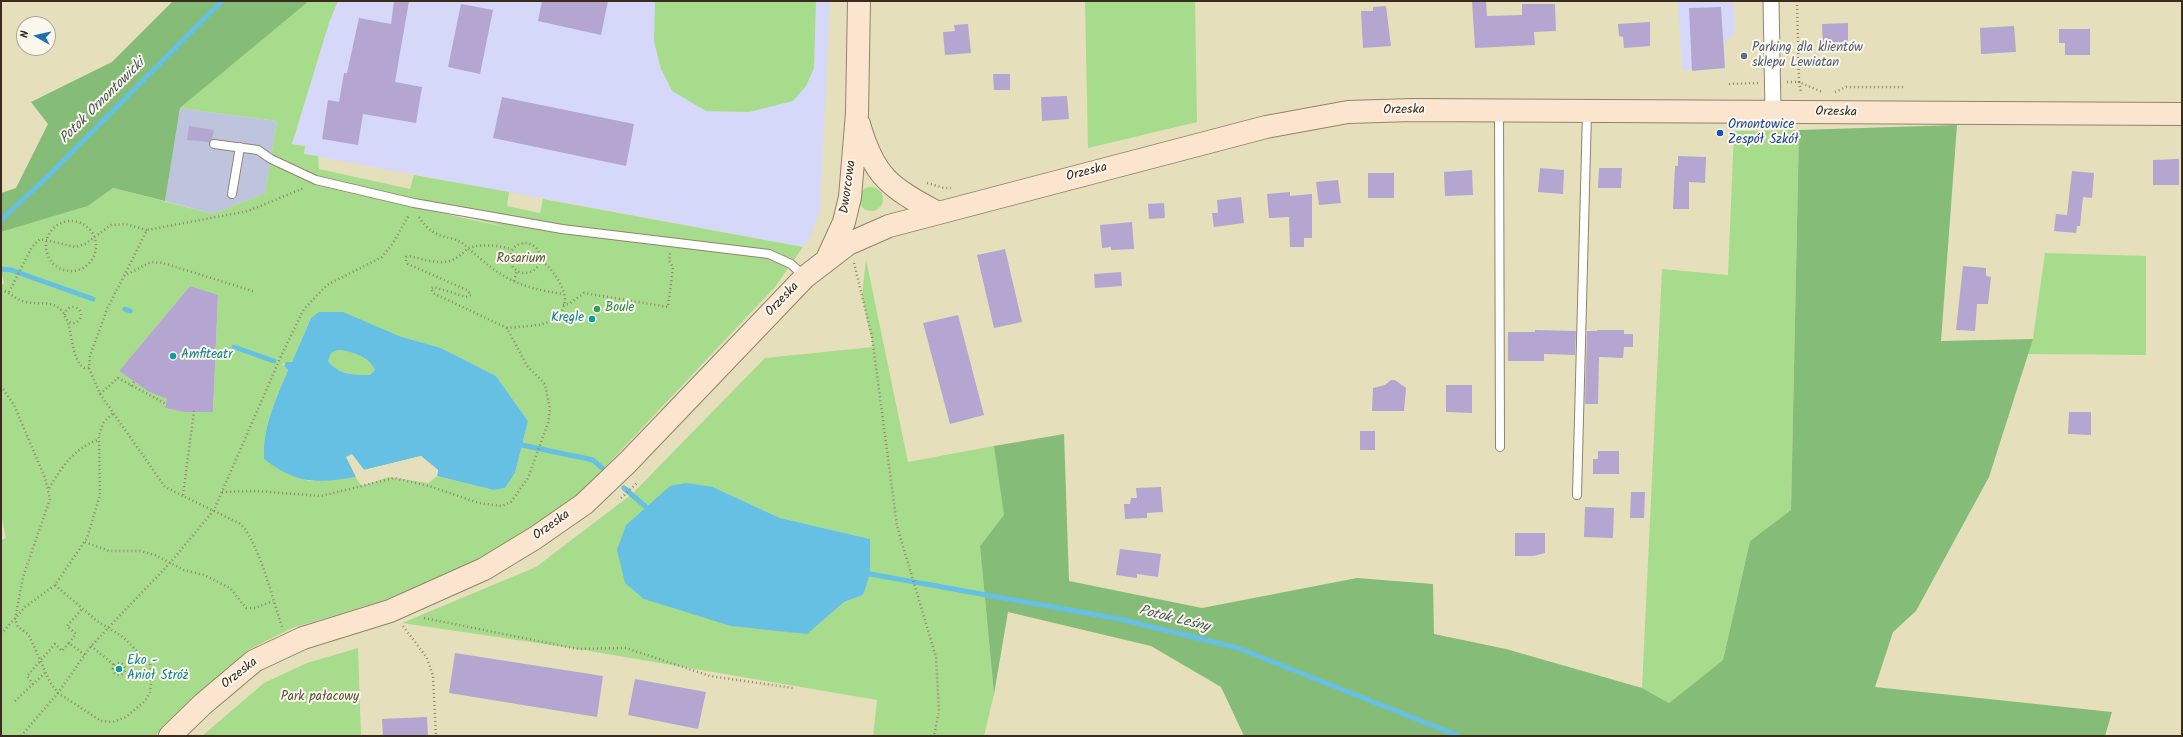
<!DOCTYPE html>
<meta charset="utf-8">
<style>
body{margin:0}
#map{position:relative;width:2183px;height:737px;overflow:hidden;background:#e6dfbb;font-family:Kalam,sans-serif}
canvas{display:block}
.frame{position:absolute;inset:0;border:2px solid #3b2a1e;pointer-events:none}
.north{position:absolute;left:16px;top:16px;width:40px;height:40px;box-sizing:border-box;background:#fbf7ec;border:1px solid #aea59a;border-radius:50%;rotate:278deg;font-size:11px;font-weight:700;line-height:16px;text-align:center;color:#3b2a1e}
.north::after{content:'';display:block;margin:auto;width:14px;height:18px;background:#1f6fb2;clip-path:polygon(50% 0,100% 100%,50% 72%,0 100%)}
</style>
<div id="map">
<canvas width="2183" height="737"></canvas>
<div class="frame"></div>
<div class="north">N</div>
</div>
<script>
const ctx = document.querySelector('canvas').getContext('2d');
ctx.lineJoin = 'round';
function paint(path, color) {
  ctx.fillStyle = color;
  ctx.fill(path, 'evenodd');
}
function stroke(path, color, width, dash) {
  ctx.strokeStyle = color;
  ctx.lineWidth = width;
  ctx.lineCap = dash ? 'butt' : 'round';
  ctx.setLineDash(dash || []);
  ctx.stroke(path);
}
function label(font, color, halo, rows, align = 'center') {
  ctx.font = font + ' Kalam,sans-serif';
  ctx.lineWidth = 4;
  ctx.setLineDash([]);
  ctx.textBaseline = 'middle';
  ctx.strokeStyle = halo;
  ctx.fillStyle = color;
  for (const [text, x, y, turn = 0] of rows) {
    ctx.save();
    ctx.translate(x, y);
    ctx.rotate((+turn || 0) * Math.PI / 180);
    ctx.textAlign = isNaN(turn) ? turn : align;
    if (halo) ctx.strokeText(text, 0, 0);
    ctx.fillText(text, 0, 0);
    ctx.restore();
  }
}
paint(new Path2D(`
 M 338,1 L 830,1 L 820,210 L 811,236 L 803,247 L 304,154 L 305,146 L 292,144 L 329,23 Z
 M 1678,1 L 1733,1 L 1735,33 L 1724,43 L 1725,68 L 1682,70 Z`), '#d6d8f9');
paint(new Path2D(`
 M 180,108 L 277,121 L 265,193 L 213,214 L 165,201 Z`), '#bec3de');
paint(new Path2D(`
 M 309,1 L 338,1 L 329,23 L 292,144 L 305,146 L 304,154 L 318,156 L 319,169 L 410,189 L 414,175 L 509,192 L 507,206 L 540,213 L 543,199 L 803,247 L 775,287 L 574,500 L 507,545 L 476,562 L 385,600 L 292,628 L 248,650 L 155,736 L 1,736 L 1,540 L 6,538 L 1,515 L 1,286 L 4,283 L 1,271 L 1,232 L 88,206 L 113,188 L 213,214 L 265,193 L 277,121 L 180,108 ZM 385,196 L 510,228 L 413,207 ZM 190,286 L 218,296 L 213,412 L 184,412 L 165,408 L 167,399 L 149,392 L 119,371 ZM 311,318 L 399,336 L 441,348 L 496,376 L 528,421 L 515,473 L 505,488 L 494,490 L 437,476 L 428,483 L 389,477 L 361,486 L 356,477 L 309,481 L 264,459 C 262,428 276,399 288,370 L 282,364 L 292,362 Z
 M 655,1 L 816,1 L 814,68 L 806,86 L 793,101 L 749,112 L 706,111 L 672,91 L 661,69 L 654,41 Z
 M 1085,1 L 1195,1 L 1197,122 L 1088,148 Z
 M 1799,130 L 1791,510 L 1750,541 L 1723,660 L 1669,703 L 1642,688 L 1662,269 L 1728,275 L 1734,131 Z
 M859 199a12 12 0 1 1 24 0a12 12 0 1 1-24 0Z
 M 2045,253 L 2146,256 L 2146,355 L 2028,354 L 2033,338 Z
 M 866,259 L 908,462 L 994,446 L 1005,515 L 980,546 L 994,694 L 984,736 L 873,736 L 877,700 L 578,649 L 402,623 L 536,567 L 632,494 L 765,358 L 873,347 L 862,296 ZM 670,487 L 713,487 L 780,518 L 869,539 L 863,595 L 844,602 L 626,525 Z
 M 338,350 C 351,351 370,357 375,370 L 370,375 C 353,375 339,375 328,361 L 331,353 Z
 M 358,648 L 361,736 L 202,736 L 264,683 L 307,663 Z`), '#a7dc8c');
paint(new Path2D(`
 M 173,1 L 309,1 L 180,108 L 165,201 L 113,188 L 88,206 L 1,232 L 1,193 L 16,188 L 48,124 L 31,102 L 112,62 Z
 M 1957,125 L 1941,341 L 2033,339 L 1989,477 L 1916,611 L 1893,632 L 1875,687 L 2112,712 L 2105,736 L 1244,736 L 1221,687 L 1151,646 L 1008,612 L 994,694 L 980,546 L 1004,515 L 994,446 L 1064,434 L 1069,581 L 1202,608 L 1357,578 L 1433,584 L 1434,634 L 1506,649 L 1642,688 L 1669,703 L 1723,660 L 1750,541 L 1791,510 L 1799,130 Z`), '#85bc78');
paint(new Path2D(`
 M 319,312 L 343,312 L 399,336 L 441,348 L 496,376 L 528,421 L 515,473 L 505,488 L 494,490 L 437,476 L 438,470 L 421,456 L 364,470 L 352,455 L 347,457 L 356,477 C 316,483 298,485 264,459 C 262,428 276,399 288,370 L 284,366 L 286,362 L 292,362 L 311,318 ZM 338,350 C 351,351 370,357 375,370 L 370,375 C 353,375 339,375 328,361 L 331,353 Z
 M 686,483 L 713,487 L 780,518 L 870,539 L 870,574 L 863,595 L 844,602 L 807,634 L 731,626 L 644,599 L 625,583 L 617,550 L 626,525 L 670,486 Z`), '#65c0e3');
paint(new Path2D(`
 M 352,454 L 364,470 L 421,456 L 438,470 L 437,476 L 435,477 L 436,471 L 421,458 L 364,472 L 351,457 L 349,458 L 358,477 L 357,479 L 346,457 Z`), '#e6dfbb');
stroke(new Path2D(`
 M 1,220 L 43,181 L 222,1
 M 1,269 L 11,270 L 93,299
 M 125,309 L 130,311
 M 234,347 L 274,361
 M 517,444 L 593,460 L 602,468
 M 624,488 L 645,506
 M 870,574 L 1120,619 L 1238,648 L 1459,736`), '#65c0e3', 5);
paint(new Path2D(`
 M 394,1 L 409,1 L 395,82 L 422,87 L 416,123 L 363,114 L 358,145 L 322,139 L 328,100 L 339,102 L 344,73 L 347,73 L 359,18 L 391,24 Z
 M 542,1 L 608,1 L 601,35 L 538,21 Z
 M 1472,1 L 1486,1 L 1487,16 L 1522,15 L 1522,4 L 1555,4 L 1556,31 L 1534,32 L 1535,45 L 1475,48 Z
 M 461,4 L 493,10 L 480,74 L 448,67 Z
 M 1386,6 L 1391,46 L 1363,48 L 1361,11 L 1373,11 L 1373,7 Z
 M 1721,7 L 1725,68 L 1692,71 L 1689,8 Z
 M 1650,22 L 1650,46 L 1624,48 L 1623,37 L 1619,36 L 1618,24 Z
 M 1848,23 L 1848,49 L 1823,49 L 1822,24 Z
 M 968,24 L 971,53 L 945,55 L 943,32 L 955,31 L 954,25 Z
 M 2014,26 L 2016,52 L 1981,54 L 1980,28 Z
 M 2059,29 L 2090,29 L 2090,55 L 2065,55 L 2065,43 L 2059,43 Z
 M 993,74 L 1010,74 L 1010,90 L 994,90 Z
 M 1067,96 L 1069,119 L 1042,121 L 1041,97 Z
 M 502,97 L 634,124 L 626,166 L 493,138 Z
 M 189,126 L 214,130 L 212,139 L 209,142 L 187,140 Z
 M 1678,156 L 1706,157 L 1705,183 L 1689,182 L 1689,209 L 1673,209 L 1675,166 L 1678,166 Z
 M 2179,159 L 2179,185 L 2153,185 L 2153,160 Z
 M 1540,168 L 1564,170 L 1563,194 L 1538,192 Z
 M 1599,168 L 1622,168 L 1621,188 L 1598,188 Z
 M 1472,170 L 1473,195 L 1445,196 L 1444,172 Z
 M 2072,171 L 2094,173 L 2092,198 L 2083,197 L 2080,226 L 2077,226 L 2076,233 L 2054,231 L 2056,214 L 2067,215 Z
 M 1368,173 L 1394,173 L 1394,198 L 1368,198 Z
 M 1338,180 L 1341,203 L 1319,205 L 1316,182 Z
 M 1290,192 L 1290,196 L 1312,194 L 1312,238 L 1304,238 L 1304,247 L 1290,247 L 1289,217 L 1269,218 L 1267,194 Z
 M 1241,197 L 1244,223 L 1214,227 L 1212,213 L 1218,213 L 1217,200 Z
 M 1164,203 L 1165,218 L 1149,219 L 1148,204 Z
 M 1132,222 L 1134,249 L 1111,250 L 1111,247 L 1102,248 L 1100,225 Z
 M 1005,249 L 1022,322 L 994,328 L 977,255 Z
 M 1963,266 L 1986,268 L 1986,276 L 1991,277 L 1988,304 L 1977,304 L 1975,331 L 1956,330 Z
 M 1121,272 L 1122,286 L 1095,288 L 1094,274 Z
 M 190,286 L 218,295 L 213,412 L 184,412 L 165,408 L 167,399 L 149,392 L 119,371 Z
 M 958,315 L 984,415 L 950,424 L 923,323 Z
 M 1535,330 L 1576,331 L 1575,355 L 1544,354 L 1544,361 L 1508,361 L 1508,332 L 1535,332 Z
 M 1597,330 L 1624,330 L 1624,334 L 1633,334 L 1633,347 L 1624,347 L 1623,358 L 1599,357 L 1598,404 L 1585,404 L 1587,331 L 1597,331 Z
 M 1391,380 L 1395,380 L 1406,388 L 1404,411 L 1372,411 L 1373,388 L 1385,385 Z
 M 1446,385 L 1472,385 L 1472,413 L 1446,412 Z
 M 2069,412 L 2091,412 L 2091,435 L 2068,434 Z
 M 1360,431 L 1375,431 L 1375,450 L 1360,450 Z
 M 1598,451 L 1619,451 L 1619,474 L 1593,474 L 1593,459 L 1598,459 Z
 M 1161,487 L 1163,512 L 1147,513 L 1147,518 L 1125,519 L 1124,504 L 1130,504 L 1131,498 L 1137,498 L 1136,488 Z
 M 1631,492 L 1645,492 L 1644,518 L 1630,518 Z
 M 1585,507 L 1614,508 L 1613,538 L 1584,537 Z
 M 1515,533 L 1545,533 L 1545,553 L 1534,556 L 1515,556 Z
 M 1120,549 L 1161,554 L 1158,577 L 1137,574 L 1137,578 L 1116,575 Z
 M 455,653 L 603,676 L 597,717 L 449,693 Z
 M 635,679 L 706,692 L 698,729 L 628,715 Z
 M 427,717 L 428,736 L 383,736 L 382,719 Z`), '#b5a6d1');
const lane = new Path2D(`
 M 1499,112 L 1500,447
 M 214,144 L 258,150 L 271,159 L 316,180 L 414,203 L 562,229 L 769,254 L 791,264 L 804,276
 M 232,194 L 240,147
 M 1577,495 L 1587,112`);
const street = new Path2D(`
 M 1771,1 L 1773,112`);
const secondary = new Path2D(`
 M 859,124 C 874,177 890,187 936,212
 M 828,257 L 844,222 L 850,197 L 857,113 L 859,1
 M 170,736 L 203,704 L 254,661 L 303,638 L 390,611 L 484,569 L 535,538 L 584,504 L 628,462 L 805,277 L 848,244 L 889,226 L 1266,127 L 1348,112 L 1412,110 L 2182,114`);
stroke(lane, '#90846c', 10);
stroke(street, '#90846c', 17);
stroke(secondary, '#90846c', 24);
stroke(new Path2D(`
 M 1797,1 L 1799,82 L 1822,92
 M 1787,82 L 1799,82 L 1801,92
 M 1729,84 L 1758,83
 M 1835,92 L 1846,87 L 1903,87
 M 927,183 L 944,188 L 951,188
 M 419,217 C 437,245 452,231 468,248 C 483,244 497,245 512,249
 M46 246a25 25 0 1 1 50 0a25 25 0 1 1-50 0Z
 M510 258a15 15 0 1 1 30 0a15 15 0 1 1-30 0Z
 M 854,263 L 872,337 L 897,526 L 936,657 L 939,711 L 934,736
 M 124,276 L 147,230 L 248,211 L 304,188
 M 514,281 L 517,271
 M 1,290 C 10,292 16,300 26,302 C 38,305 52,300 61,310 C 74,323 69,358 84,368 L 89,368
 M 253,291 L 163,263 L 151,262 L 124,276 L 107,309 L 90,356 L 89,368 L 100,394 L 165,487 L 239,523 C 257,536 274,603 282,627
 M 9,292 L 32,247 L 40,239 L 76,247 L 85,244 L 111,225 L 125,224 L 147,230
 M 563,305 L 569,304 L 584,293 L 668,307 L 673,267 L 669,261 L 670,253
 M65 315a8 8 0 1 1 16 0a8 8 0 1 1-16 0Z
 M 507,328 L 433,293 L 431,288 L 434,287 L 466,297 L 471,295 L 467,290 L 408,264 L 406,262 L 406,257 L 408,256 C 434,261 448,270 468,248 C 501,278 519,288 564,294
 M 1,386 L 14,405 L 45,478 L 50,499 L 23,577 L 15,619 L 18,627 L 28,634 L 33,644 L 50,682 L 58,693 L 101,721 L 113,722 L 126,717 L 145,701 L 150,692 L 152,676 L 150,664 L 123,637 L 97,621 L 55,585
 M 131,386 L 134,382
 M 100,394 L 118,378 L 166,404
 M 49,488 C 62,467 74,448 98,440
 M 222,492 L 256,491 L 321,496 L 394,478 L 429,486 L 479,503 L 502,506 L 511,502 L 528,478 L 548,423 L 550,409 L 545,384 L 527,366 L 507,328 C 520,326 541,327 552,320 C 580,304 556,272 540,259
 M 183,495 L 194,411
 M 621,498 L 638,482
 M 85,542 L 109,551 L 140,551 L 155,555 L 184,570 L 204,575 L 230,588 L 246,608 L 255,608 L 273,601
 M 424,618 L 578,649 L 626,648 L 710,676 L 793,688
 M 403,626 L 427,658 L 433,676 L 436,736
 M 1,634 L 25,607 L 55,585 L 87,538 L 100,495 L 99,436 L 103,423 L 113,413
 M 69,643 L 76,634 L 67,626 L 83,608
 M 91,646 L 114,665
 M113 669a6 6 0 1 1 12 0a6 6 0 1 1-12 0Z
 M 45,673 L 33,684 L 27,676 L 55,644 L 62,651 L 69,643 L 85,655
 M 15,701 L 33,684
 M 21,736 L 58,693 L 91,646 L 170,563 L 214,510 L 282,354 L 304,309 L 327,285 L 382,257 L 393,243 L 409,215`), '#90846c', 2.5, [1, 3]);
stroke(lane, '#fff', 8);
stroke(street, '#fff', 15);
stroke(secondary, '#fce5cf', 22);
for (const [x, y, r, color] of [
 [1744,56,4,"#5c6f8a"],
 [1720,133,4,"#1a4fb4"],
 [597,309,4,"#2e9e5b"],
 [592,319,4,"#0f9aa8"],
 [173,356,4,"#0f9aa8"],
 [119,669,4,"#0f9aa8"]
]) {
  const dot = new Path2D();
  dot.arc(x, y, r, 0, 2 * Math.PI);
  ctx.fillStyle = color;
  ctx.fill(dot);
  stroke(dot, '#fbf7ec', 1.5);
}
label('13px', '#4e5e75', '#fbf7ec', [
 ["Parking dla klientów",1752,49],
 ["sklepu Lewiatan",1752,64]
], 'left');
label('13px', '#3b2a1e', '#fbf7ec', [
 ["Orzeska",1404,111,-1],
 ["Orzeska",1836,113,1],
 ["Orzeska",1087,173,-14],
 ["Dworcowa",849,187,-82],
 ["Orzeska",783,300,-46],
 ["Orzeska",552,526,-35],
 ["Orzeska",240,674,-38]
]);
label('13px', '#164399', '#fbf7ec', [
 ["Ornontowice",1728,126],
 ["Zespół Szkół",1728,141]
], 'left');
label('13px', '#56563a', '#fbf7ec', [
 ["Rosarium",521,260],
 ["Park pałacowy",320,698]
]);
label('13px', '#27864d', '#fbf7ec', [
 ["Boule",605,309]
], 'left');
label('13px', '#0d838f', '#fbf7ec', [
 ["Kręgle",584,319,"right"],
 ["Amfiteatr",181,356],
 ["Eko -",127,662],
 ["Anioł Stróż",127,677]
], 'left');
label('italic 14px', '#485759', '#fbf7ec', [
 ["Potok Ornontowicki",103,102,-45],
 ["Potok Leśny",1174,620,14]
]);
</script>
